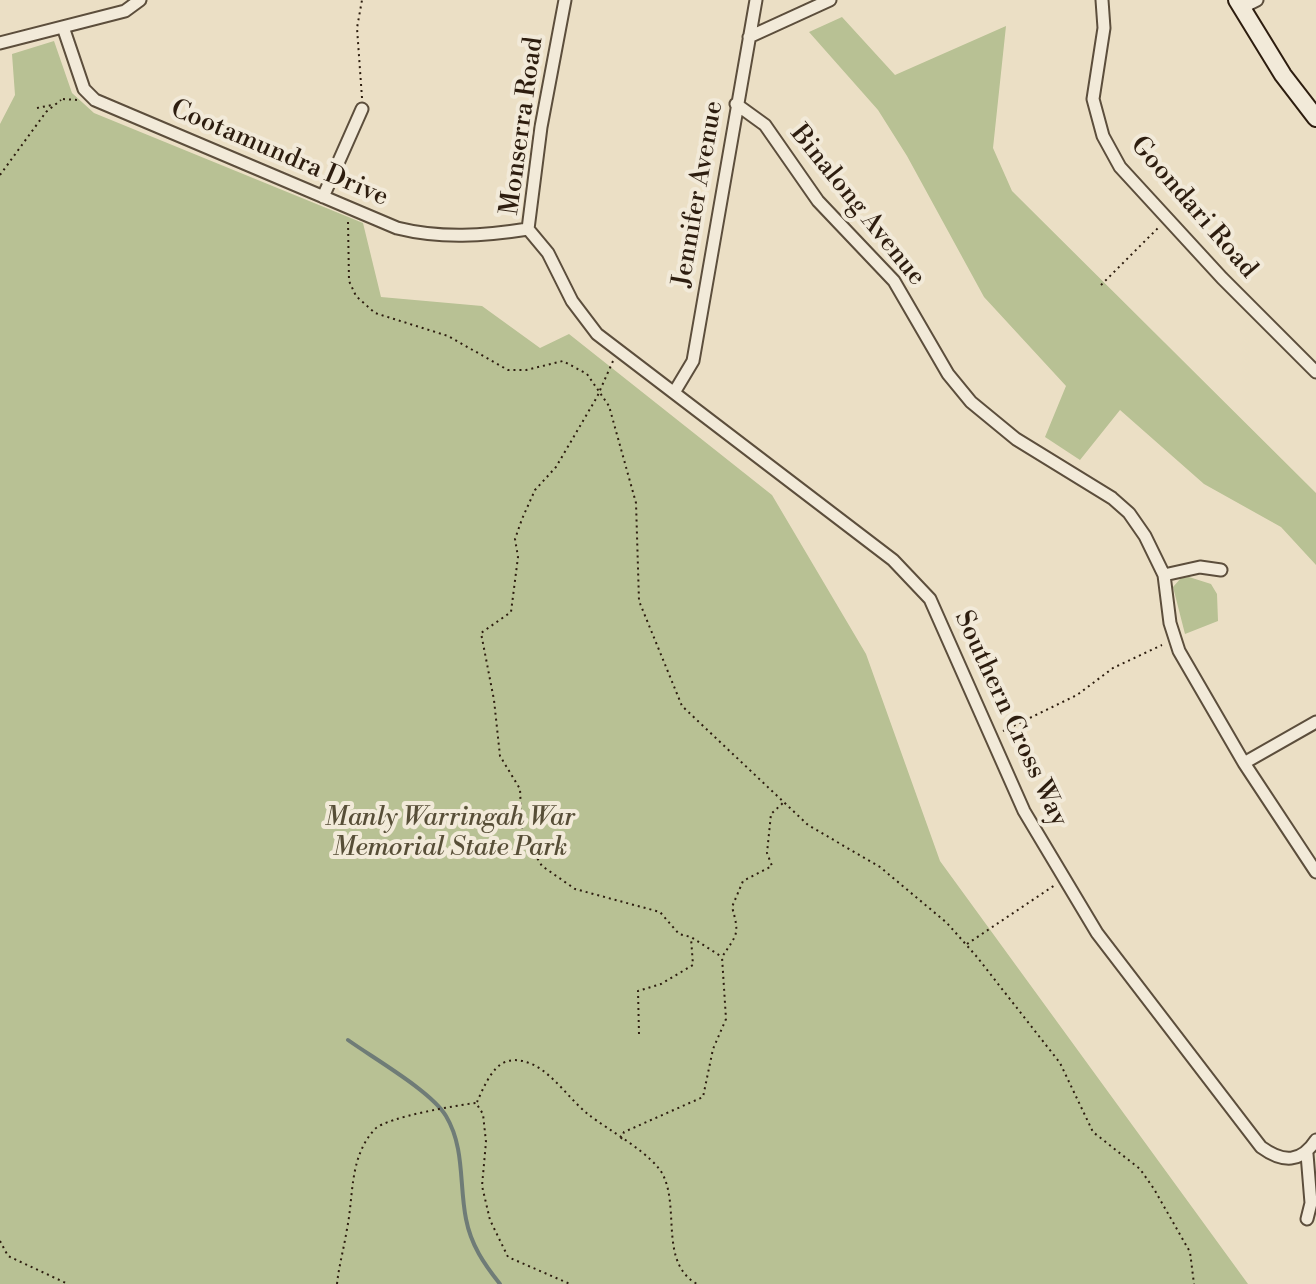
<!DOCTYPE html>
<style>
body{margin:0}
canvas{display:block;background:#ebdfc5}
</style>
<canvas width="1316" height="1284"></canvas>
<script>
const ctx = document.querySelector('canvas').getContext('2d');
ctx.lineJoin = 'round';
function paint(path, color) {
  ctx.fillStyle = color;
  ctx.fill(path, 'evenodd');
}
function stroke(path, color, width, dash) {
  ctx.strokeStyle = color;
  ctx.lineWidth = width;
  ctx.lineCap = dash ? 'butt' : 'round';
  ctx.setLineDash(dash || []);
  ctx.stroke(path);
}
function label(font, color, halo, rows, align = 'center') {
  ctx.font = font + ' "Libre Bodoni",serif';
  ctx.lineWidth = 8;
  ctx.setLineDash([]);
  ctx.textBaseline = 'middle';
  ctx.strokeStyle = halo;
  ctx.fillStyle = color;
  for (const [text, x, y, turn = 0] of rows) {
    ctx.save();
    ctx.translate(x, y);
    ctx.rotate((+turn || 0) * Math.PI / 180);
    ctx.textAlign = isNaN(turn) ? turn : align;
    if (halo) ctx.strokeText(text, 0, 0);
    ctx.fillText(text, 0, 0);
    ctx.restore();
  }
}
paint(new Path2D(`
 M 842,17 L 895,75 L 1006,26 L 993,148 L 1012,191 L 1316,493 L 1316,565 L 1281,527 L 1204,484 L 1120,410 L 1080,460 L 1045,437 L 1066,386 L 984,297 L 907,156 L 878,110 L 809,32 Z
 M 54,41 L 72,93 L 94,113 L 363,223 L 381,297 L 482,306 L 540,348 L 569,334 L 772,495 L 866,654 L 940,861 L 1248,1284 L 0,1284 L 0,124 L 15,95 L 12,54 Z
 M 1189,577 L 1211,584 L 1217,594 L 1218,621 L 1185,634 L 1173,587 L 1181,578 Z`), '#b8c194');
stroke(new Path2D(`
 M 348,1040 C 373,1058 431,1091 446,1116 C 465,1148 459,1184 466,1219 C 471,1245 484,1264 500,1284`), '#6f7c77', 4);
const minor = new Path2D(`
 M 565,0 L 541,127 L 528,229 L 548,253 L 572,301 L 597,334 L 893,560 L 930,599 L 1024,811 L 1097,933 L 1261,1147 C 1283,1163 1301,1163 1316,1140
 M 1102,0 L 1104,28 L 1093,99 L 1103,136 L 1120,167 L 1222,278 L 1316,372
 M 1241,8 L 1257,0
 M 63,27 L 84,89 L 95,100 L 397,228 C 441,239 484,236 528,229
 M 749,37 L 830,0
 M 0,43 L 125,11 L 140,0
 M 736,104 L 765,125 L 818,201 L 894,281 L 948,374 L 971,402 L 1016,439 L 1112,498 L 1129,513 L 1145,536 L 1164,575 L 1170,623 L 1179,651 L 1244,763 L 1316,872
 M 323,197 L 362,109
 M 675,391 L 693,361 L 756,0
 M 1164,575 L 1200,567 L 1221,570
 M 1244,763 L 1316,722
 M 1307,1154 L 1311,1203 L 1307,1219`);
const secondary = new Path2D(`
 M 1237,0 L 1283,75 L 1316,118`);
stroke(minor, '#5c4e3c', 15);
stroke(secondary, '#2d1d0f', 20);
stroke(new Path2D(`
 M 362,98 L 357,28 L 362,0
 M 63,99 L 78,100
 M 37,108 L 52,105
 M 0,175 L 46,112 L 61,100
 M 348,222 L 349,281 L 356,296 L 375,313 L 448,336 L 508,370 L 526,370 L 563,361 L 587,374 L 609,406 L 636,503 L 639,601 L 682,706 L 808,825 L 880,867 L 947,923 L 977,957 L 1060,1063 L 1093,1132 L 1140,1169 L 1154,1189 L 1190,1252 L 1194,1284
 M 1101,285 L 1158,228
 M 613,361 L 597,397 L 556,467 L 535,490 L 522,519 L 515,539 L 518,557 L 511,612 L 481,633 L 494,700 L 500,756 L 520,789 L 522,833 L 542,866 L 575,889 L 660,912 L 679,934 L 691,937 L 722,957
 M 1003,731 L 1077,695 L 1113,668 L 1162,645
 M 967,944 L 1055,885
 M 639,1034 L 638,991 L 661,984 L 693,965 L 691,938
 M 477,1102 C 483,1089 491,1068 505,1062 C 515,1058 525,1061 534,1065 C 555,1076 570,1100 589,1115 C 608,1130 655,1155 664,1177 C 679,1211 660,1263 697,1284
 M 621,1139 L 624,1132 L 703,1097 L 713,1049 L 726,1019 L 722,957 C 737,934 740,935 732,907 L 743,881 L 772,866 L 767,853 L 771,814 L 784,802
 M 0,1241 L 8,1256 L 68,1284
 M 337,1284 C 339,1265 344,1248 347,1229 C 354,1194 349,1157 375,1129 C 387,1117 458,1105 476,1103 L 483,1114 L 486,1142 L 482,1186 L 490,1220 L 508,1257 L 570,1284`), '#2d1d0f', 2, [2, 4]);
stroke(minor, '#f2ead9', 11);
stroke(secondary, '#f2ead9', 16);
label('26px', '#2d1d0f', '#f2ead9', [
 ["Monserra Road",523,126,-82],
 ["Cootamundra Drive",279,154,23],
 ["Jennifer Avenue",699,194,-80],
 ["Binalong Avenue",857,206,51],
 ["Goondari Road",1193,208,49],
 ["Southern Cross Way",1010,719,65]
]);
label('italic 26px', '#574e37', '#f2ead9', [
 ["Manly Warringah War",450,819],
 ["Memorial State Park",450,849]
]);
</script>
